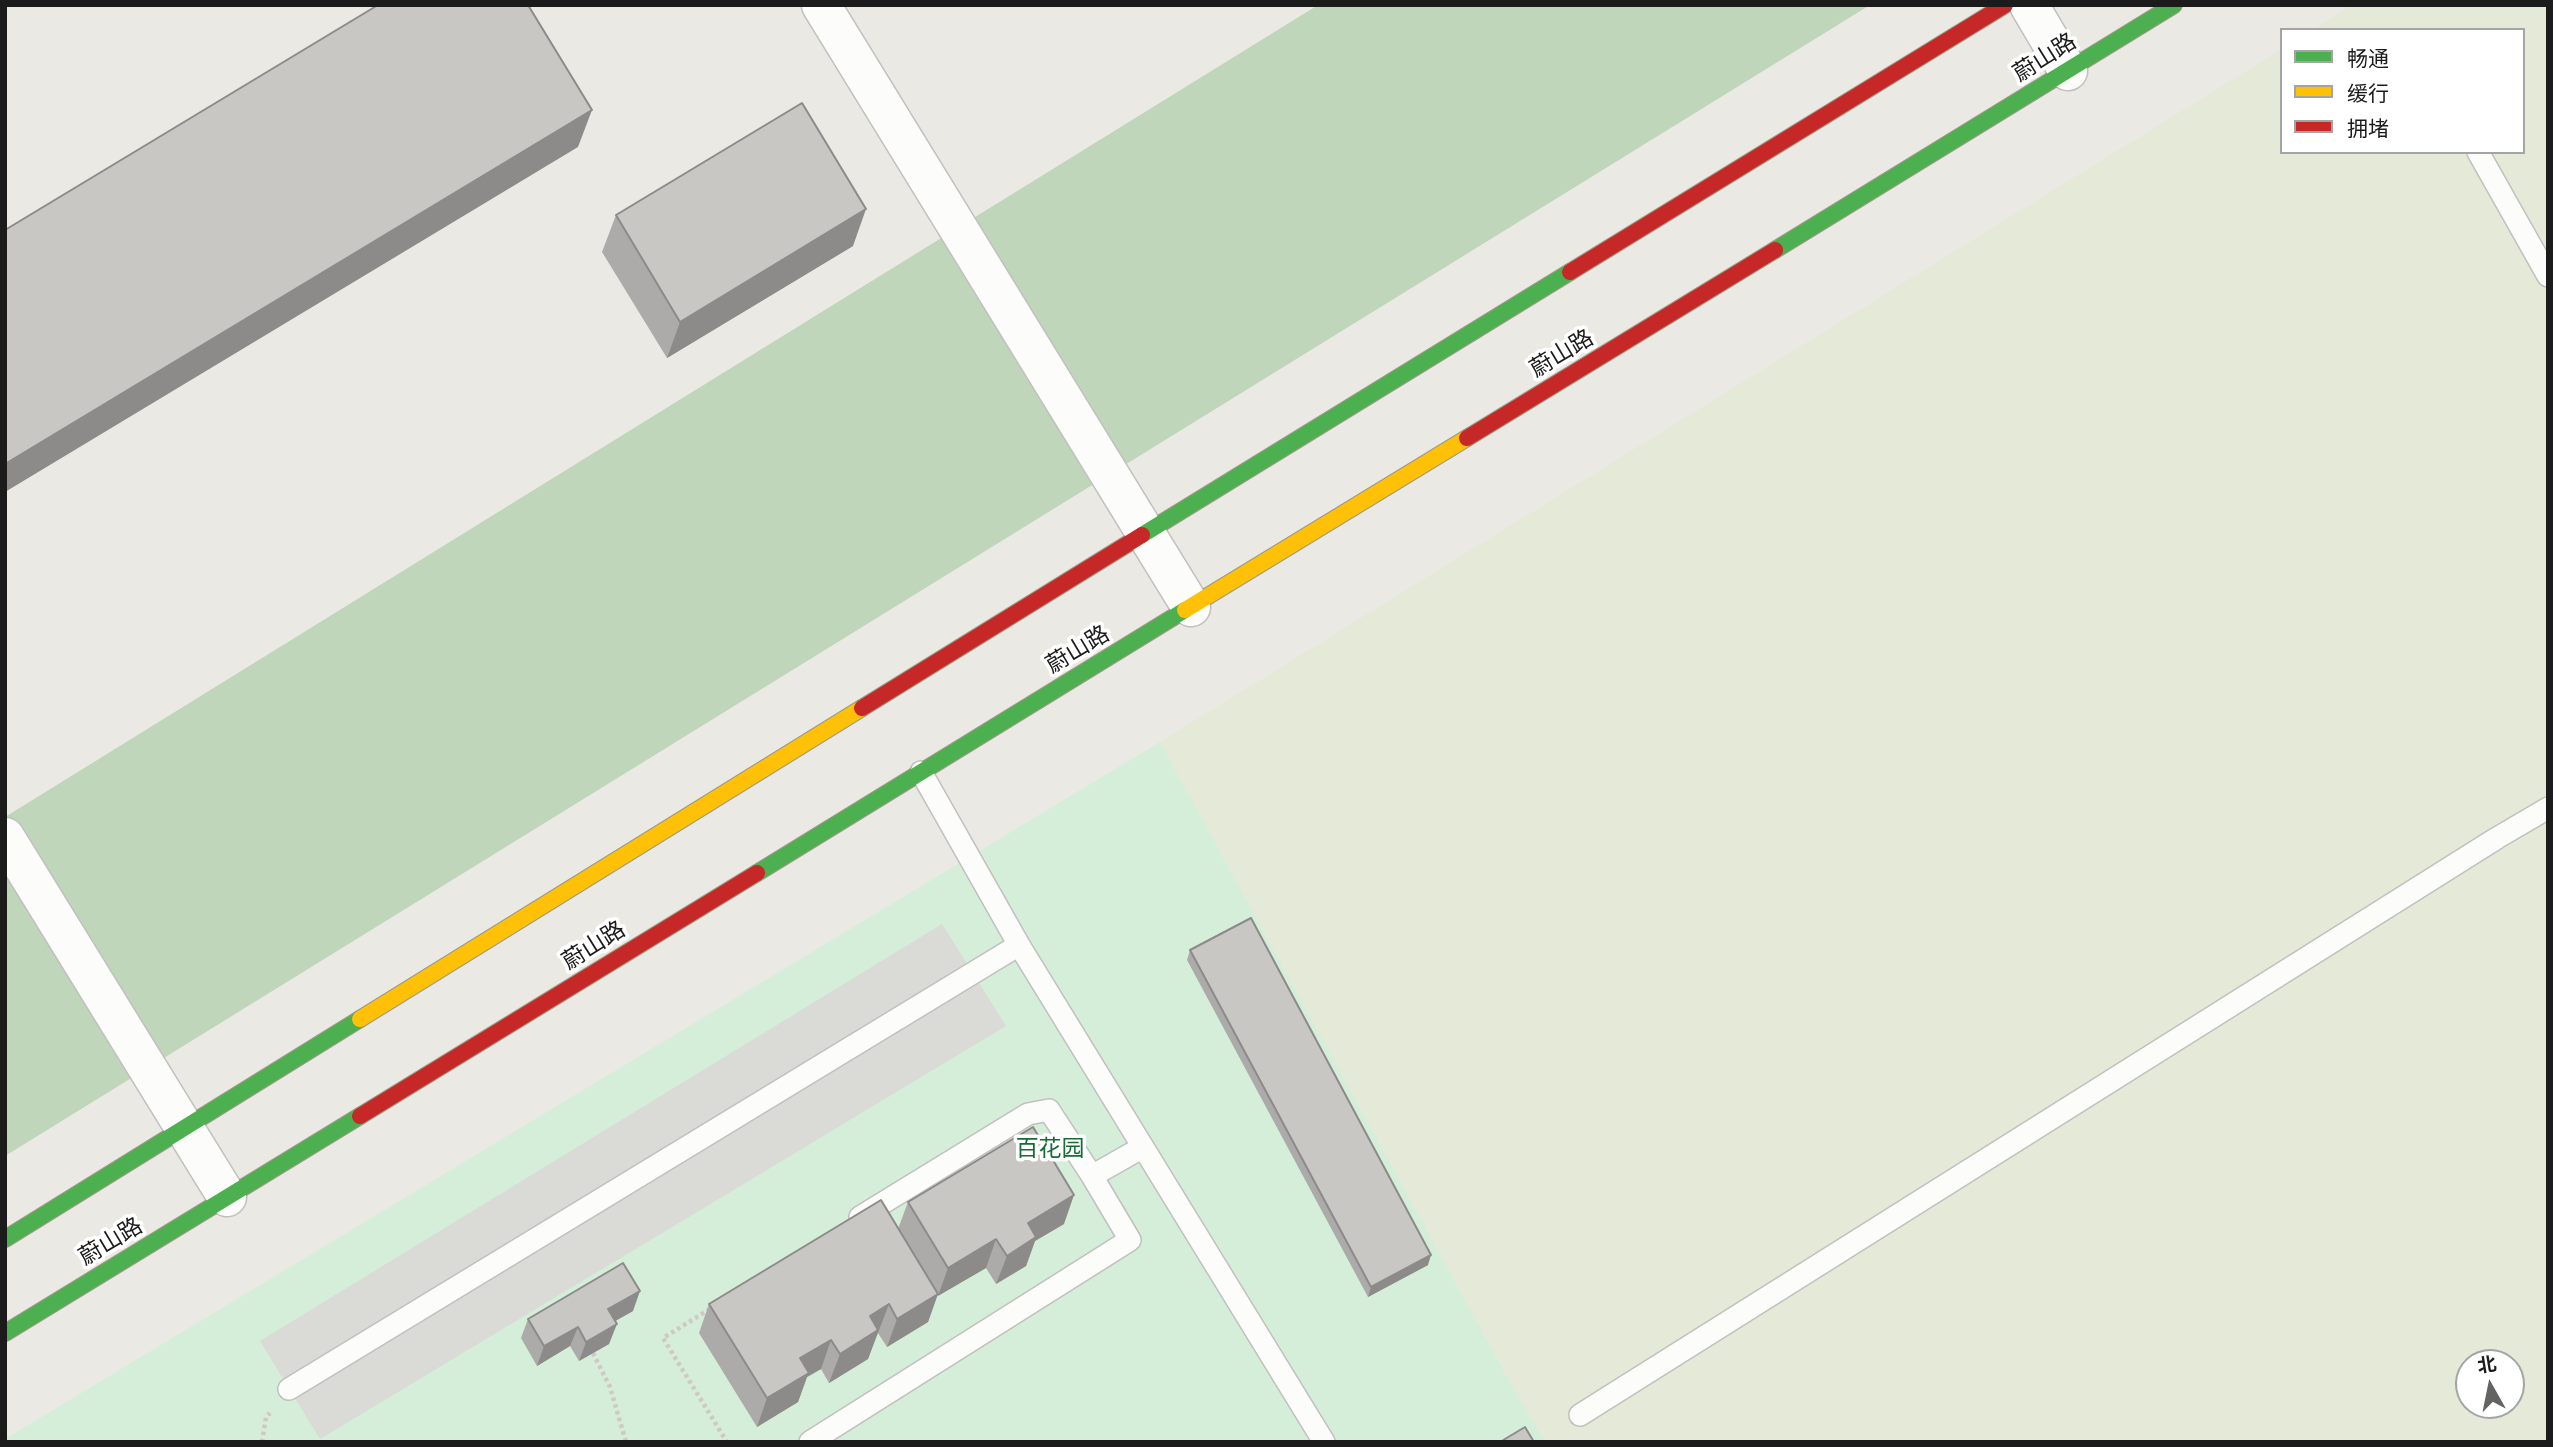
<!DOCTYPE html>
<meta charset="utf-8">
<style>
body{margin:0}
#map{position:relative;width:2553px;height:1447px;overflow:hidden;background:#eae9e4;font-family:Rubik,"Noto Sans SC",sans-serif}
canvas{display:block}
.frame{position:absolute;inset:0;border:7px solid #1b1b1b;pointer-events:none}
.legend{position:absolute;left:2280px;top:28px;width:245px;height:126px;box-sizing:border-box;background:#fff;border:2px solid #a4a4a4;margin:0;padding:9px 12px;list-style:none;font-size:21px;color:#1b1b1b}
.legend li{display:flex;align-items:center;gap:14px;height:35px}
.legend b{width:35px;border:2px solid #a4a4a4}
.north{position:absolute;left:2455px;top:1349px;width:70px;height:70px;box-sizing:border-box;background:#fff;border:2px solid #a4a4a4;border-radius:50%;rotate:351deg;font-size:19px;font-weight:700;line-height:28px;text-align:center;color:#1b1b1b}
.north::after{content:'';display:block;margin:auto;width:24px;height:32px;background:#636361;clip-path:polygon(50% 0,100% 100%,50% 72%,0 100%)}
</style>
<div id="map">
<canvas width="2553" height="1447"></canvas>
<div class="frame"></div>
<ul class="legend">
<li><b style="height:9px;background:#4caf50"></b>畅通</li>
<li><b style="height:9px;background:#ffc107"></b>缓行</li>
<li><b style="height:9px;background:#c62828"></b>拥堵</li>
</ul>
<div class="north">北</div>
</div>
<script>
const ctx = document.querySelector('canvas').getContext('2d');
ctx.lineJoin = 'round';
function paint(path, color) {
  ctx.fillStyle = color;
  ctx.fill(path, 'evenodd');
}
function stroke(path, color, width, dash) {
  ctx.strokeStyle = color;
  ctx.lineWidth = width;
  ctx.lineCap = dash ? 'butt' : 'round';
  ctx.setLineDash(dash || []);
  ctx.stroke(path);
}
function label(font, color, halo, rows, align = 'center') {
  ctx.font = font + ' Rubik,"Noto Sans SC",sans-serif';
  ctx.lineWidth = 7;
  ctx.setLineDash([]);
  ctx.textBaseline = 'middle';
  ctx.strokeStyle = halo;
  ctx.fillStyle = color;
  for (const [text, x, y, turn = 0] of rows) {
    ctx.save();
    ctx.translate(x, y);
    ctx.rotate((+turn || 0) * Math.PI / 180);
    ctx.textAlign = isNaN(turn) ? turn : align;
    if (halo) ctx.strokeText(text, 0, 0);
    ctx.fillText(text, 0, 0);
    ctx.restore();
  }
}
paint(new Path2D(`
 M 2352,5 L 2548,5 L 2548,1442 L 1546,1442 L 1517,1395 L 1160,742 L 2282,49 L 2282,152 L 2523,152 L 2523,30 L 2313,30 ZM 2469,1363 L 2511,1363 L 2511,1405 L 2469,1405 Z`), '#e4e9d8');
paint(new Path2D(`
 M 1318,5 L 1870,5 L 5,1156 L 5,817 Z`), '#bfd6bb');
paint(new Path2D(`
 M 1160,742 L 1517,1395 L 1546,1442 L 5,1442 L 5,1439 Z`), '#d4eeda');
paint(new Path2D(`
 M 942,924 L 1006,1026 L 320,1439 L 260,1341 Z`), '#dadad7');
const lane = new Path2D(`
 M 2478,152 L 2548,276
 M 921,772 L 1019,945 L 1324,1442
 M 860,1217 L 1028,1114 L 1049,1110 L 1092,1176
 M 289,1389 L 1019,945
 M 1580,1415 L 2497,838 L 2548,808
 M 810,1442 L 1130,1240 L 1092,1176 L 1143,1147`);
const street = new Path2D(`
 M 821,5 L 1191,607
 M 2029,5 L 2068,71
 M 5,837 L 227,1197`);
const fast = new Path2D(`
 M 1775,250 L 2174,5
 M 1142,535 L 1570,272
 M 757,873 L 1185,610
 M 5,1239 L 360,1019
 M 5,1333 L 360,1116`);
const slow = new Path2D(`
 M 1185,610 L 1467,438
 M 360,1019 L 862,708`);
const jam = new Path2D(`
 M 1570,272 L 2005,5
 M 1467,438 L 1775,250
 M 862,708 L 1142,535
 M 360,1116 L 757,873`);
stroke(lane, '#c1c0be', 24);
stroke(street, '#c1c0be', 41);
stroke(fast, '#9c9a84', 18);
stroke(slow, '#9c9a84', 18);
stroke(jam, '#9c9a84', 18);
stroke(new Path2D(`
 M 710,1309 L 663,1338 L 727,1442
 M 593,1353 L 610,1387 L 626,1442
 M 262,1442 L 266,1417 L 270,1413`), '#cfc8c3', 4.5, [3.5, 3.5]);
stroke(lane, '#fcfcfb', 21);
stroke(street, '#fcfcfb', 38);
stroke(fast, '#4caf50', 16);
stroke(slow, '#ffc107', 16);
stroke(jam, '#c62828', 16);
paint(new Path2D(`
 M 616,215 L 853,246 L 667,358 L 602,252 Z
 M 1190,950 L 1428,1265 L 1368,1297 L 1187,960 Z
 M 908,1202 L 1064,1224 L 1035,1241 L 1026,1266 L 996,1284 L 986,1268 L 937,1296 L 928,1322 L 887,1347 L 878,1333 L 877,1334 L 868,1359 L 829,1383 L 821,1369 L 807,1377 L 798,1402 L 757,1427 L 699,1333 L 709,1304 L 898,1229 Z
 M 633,1311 L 615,1321 L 609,1344 L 579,1361 L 570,1346 L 537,1366 L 521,1338 L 528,1319 Z`), '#acaba9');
paint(new Path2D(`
 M 592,110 L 578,147 L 5,492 L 5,464 Z
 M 866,209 L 853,246 L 667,358 L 680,322 Z
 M 1074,1195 L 1064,1224 L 1035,1241 L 1026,1266 L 996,1284 L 1007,1256 L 1028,1223 Z
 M 996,1239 L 986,1268 L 938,1296 L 948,1268 Z
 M 1431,1255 L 1428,1265 L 1368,1297 L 1371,1287 Z
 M 640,1291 L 633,1311 L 601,1329 L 608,1309 Z
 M 938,1294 L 928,1322 L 887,1347 L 897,1319 Z
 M 889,1304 L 868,1359 L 829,1383 L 840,1354 L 870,1316 Z
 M 617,1324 L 609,1344 L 579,1361 L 586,1342 Z
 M 578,1327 L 570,1346 L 537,1366 L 544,1346 Z
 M 831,1340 L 821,1369 L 807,1377 L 798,1402 L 757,1427 L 767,1398 L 800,1358 Z`), '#8c8b89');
const building = new Path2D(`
 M 378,5 L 528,5 L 592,110 L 5,464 L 5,230 Z
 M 802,103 L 866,209 L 680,322 L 616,215 Z
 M 1251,918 L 1431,1255 L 1371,1287 L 1190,950 Z
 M 1033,1127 L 1074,1195 L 1028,1223 L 1036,1237 L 1007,1256 L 996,1239 L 948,1268 L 908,1202 Z
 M 881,1200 L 938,1294 L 897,1319 L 889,1304 L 870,1316 L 878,1330 L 840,1354 L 831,1340 L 800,1358 L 809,1373 L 767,1398 L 709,1304 Z
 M 623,1263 L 640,1291 L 608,1309 L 617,1324 L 586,1342 L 578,1327 L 544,1346 L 528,1319 Z
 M 1525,1427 L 1534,1442 L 1500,1442 Z`);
paint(building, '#c8c7c4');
stroke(building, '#8c8b89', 2);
label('23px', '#1b1b1b', '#fff', [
 ["蔚山路",2045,58,-32],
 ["蔚山路",1562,354,-31],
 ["蔚山路",1078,650,-31],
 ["蔚山路",594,946,-32],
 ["蔚山路",111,1242,-31]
]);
label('23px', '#166c34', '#fff', [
 ["百花园",1050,1149]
]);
</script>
